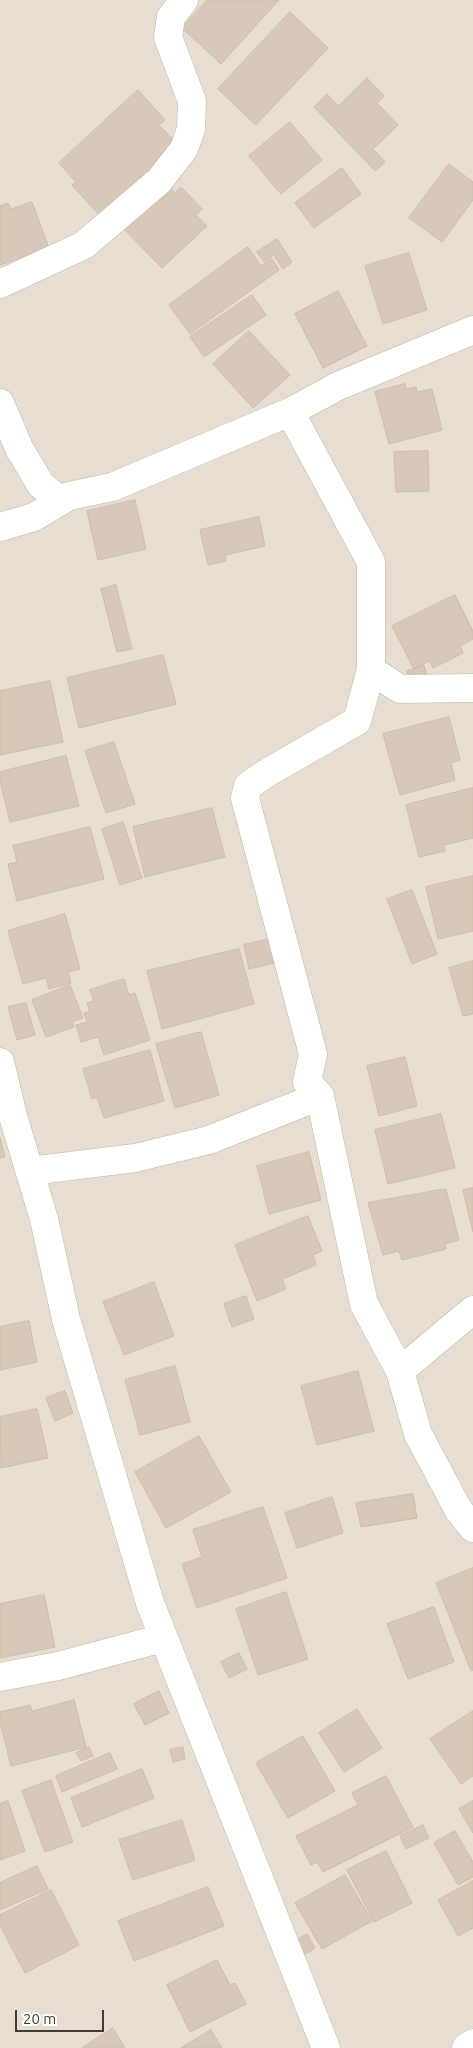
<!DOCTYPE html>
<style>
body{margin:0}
#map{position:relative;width:473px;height:2048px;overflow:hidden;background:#f2ece2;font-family:Ubuntu,sans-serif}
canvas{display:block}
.scale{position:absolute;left:15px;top:2010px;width:89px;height:22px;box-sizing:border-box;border:2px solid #443b32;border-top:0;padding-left:6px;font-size:15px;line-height:18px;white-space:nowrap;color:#443b32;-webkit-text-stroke:4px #fff;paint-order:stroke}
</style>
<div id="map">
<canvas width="473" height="2048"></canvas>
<div class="scale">20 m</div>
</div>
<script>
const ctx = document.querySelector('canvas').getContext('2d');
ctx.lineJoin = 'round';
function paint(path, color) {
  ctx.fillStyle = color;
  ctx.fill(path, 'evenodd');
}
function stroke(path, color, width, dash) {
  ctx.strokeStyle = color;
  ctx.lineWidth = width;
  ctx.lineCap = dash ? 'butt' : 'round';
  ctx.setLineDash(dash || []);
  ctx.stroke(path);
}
paint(new Path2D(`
 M 0,0 L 473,0 L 473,2048 L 0,2048 Z`), '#e7ddd0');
const building = new Path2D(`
 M 207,0 L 279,0 L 221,64 L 182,28 Z
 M 290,12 L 328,48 L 256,125 L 218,89 Z
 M 367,78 L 384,96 L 377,103 L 398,125 L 373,149 L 385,162 L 375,171 L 314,107 L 327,94 L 338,106 Z
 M 138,90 L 165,120 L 159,125 L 178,145 L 101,217 L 72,185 L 76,182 L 59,163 Z
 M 290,122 L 322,160 L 281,194 L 249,156 Z
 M 449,164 L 473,182 L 473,200 L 442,242 L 409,218 Z
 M 342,168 L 361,194 L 314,228 L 295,203 Z
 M 168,185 L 175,193 L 181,187 L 202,209 L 196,215 L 207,226 L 162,268 L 123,228 Z
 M 32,202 L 49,248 L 0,265 L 0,206 L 8,203 L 11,209 Z
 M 277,239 L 292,262 L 283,269 L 274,255 L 264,262 L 257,252 Z
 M 248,247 L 261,266 L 272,259 L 279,270 L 190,334 L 169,305 Z
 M 409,253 L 427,310 L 383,324 L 365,266 Z
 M 338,291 L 367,346 L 323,368 L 295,314 Z
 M 252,295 L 266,315 L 204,357 L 190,337 Z
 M 249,331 L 290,375 L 253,408 L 213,364 Z
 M 405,384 L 406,389 L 416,387 L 417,392 L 432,389 L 442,430 L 389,444 L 375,392 Z
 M 428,451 L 429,491 L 396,492 L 394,452 Z
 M 135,500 L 146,549 L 98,560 L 87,511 Z
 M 259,517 L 265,546 L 225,555 L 226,561 L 208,565 L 200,530 Z
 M 116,585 L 132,649 L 117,652 L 101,589 Z
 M 455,595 L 473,631 L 473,639 L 460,646 L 463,653 L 433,668 L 430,661 L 414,669 L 392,626 Z
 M 163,655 L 176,704 L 79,728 L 67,678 Z
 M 424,666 L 429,681 L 412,686 L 407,671 Z
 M 50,681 L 63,742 L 0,755 L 0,691 Z
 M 449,717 L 460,760 L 451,763 L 455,780 L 400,795 L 383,734 Z
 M 114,742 L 135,804 L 106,813 L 85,751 Z
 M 66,756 L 79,806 L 10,822 L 0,781 L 0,772 Z
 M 473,788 L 473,838 L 444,845 L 445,851 L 419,857 L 406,805 Z
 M 212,808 L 225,857 L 145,877 L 133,827 Z
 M 123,822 L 142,878 L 120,885 L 102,829 Z
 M 90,827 L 104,879 L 17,901 L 8,864 L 17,862 L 13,846 Z
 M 473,876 L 473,931 L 438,939 L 426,887 Z
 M 412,890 L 437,954 L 412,964 L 387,899 Z
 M 65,914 L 80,969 L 68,972 L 71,983 L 49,989 L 46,978 L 23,984 L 8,931 Z
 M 269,939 L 274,963 L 249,969 L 244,945 Z
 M 239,949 L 254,1004 L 162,1029 L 147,971 Z
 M 473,961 L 473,1014 L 463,1016 L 449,968 Z
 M 124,979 L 129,995 L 135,993 L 150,1040 L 104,1055 L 98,1037 L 81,1042 L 76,1025 L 87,1022 L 84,1013 L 90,1011 L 87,1003 L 94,1001 L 90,990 Z
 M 70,985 L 83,1018 L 72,1022 L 74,1027 L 46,1037 L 32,1000 Z
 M 26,1003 L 35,1035 L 17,1040 L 8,1007 Z
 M 201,1032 L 219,1095 L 175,1108 L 156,1044 Z
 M 150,1050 L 164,1101 L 104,1118 L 97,1097 L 92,1099 L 83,1069 Z
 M 405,1057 L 417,1106 L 379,1116 L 367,1066 Z
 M 441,1114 L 455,1168 L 388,1184 L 375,1130 Z
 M 0,1138 L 5,1157 L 0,1158 Z
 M 309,1152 L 321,1200 L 269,1214 L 257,1166 Z
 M 473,1188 L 473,1232 L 463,1190 Z
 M 446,1189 L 459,1240 L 445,1244 L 446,1249 L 402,1260 L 399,1251 L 383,1255 L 368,1203 Z
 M 308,1216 L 322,1251 L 313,1255 L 316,1265 L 282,1279 L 286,1289 L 257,1301 L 235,1245 Z
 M 154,1282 L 174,1336 L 124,1355 L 103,1302 Z
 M 246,1296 L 254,1319 L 232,1327 L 224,1304 Z
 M 29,1321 L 37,1362 L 0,1370 L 0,1327 Z
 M 175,1366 L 190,1422 L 140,1435 L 125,1380 Z
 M 358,1371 L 374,1431 L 317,1445 L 301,1386 Z
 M 65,1391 L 73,1413 L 55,1421 L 46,1398 Z
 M 37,1409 L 48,1458 L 1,1468 L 0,1417 Z
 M 199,1436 L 231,1492 L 166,1528 L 135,1472 Z
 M 413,1494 L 417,1518 L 361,1527 L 356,1503 Z
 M 332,1497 L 343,1533 L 297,1548 L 285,1513 Z
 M 263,1507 L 287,1578 L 197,1608 L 182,1564 L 202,1557 L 193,1530 Z
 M 473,1568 L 473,1670 L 471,1671 L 436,1583 Z
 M 286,1592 L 308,1659 L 258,1675 L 236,1609 Z
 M 44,1595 L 55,1647 L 0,1658 L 0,1604 Z
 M 434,1607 L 454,1662 L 408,1679 L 387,1624 Z
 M 239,1653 L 247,1669 L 229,1678 L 221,1662 Z
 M 159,1691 L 169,1713 L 145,1725 L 134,1704 Z
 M 74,1700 L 86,1747 L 11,1766 L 0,1722 L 0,1712 L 30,1705 L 32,1711 Z
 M 357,1709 L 382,1748 L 344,1772 L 319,1733 Z
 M 473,1711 L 473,1776 L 461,1784 L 430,1739 Z
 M 303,1736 L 335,1791 L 288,1818 L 256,1763 Z
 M 89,1747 L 93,1756 L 81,1761 L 76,1753 Z
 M 183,1747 L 185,1759 L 173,1762 L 170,1750 Z
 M 110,1753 L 117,1769 L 62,1792 L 56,1776 Z
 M 142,1769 L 154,1798 L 82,1827 L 71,1798 Z
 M 386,1776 L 413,1827 L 323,1872 L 317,1862 L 311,1865 L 296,1836 L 358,1805 L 352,1793 Z
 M 51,1780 L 73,1842 L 45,1852 L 22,1791 Z
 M 8,1801 L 25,1851 L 0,1860 L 0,1804 Z
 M 473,1801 L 473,1833 L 459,1809 Z
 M 182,1820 L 195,1860 L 133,1880 L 119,1840 Z
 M 423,1825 L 429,1838 L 406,1849 L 400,1836 Z
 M 455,1831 L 473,1862 L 473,1877 L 458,1885 L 434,1843 Z
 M 386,1851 L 412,1903 L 374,1922 L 347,1870 Z
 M 37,1866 L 48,1889 L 0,1910 L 0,1883 Z
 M 345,1875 L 372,1921 L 322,1949 L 295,1903 Z
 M 473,1881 L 473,1928 L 458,1936 L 438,1900 Z
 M 208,1887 L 224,1926 L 134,1961 L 118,1921 Z
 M 51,1890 L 79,1945 L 25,1973 L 0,1925 L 0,1915 Z
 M 307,1934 L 315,1948 L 300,1957 L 292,1943 Z
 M 217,1960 L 230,1985 L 235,1983 L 246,2004 L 190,2032 L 167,1985 Z
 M 113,2028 L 125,2048 L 82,2048 Z
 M 211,2030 L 222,2048 L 181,2048 Z`);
paint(building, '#d8c8ba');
stroke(building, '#d0bcaa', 1);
const street = new Path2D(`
 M 0,284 L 84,245 L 159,181 L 184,149 L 191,129 L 192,101 L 168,37 L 171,17 L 184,0
 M 0,403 L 19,448 L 41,485 L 61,501
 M 290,412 L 371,562 L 371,670 L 357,721 L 265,774 L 248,786 L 245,798 L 313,1054 L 307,1082 L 320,1096
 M 0,527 L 34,517 L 69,496 L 112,487 L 290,412 L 338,386 L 473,330
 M 371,670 L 400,689 L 473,688
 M 0,1062 L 13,1116 L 44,1219 L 66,1319 L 150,1603 L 326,2048
 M 30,1171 L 135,1158 L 209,1140 L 320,1096 L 364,1304 L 400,1371 L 418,1434 L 458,1509 L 473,1528
 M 400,1371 L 473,1310
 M 0,1677 L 58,1666 L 163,1638
 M 466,2048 L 473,2043`);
stroke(street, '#c1b5a7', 29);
stroke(street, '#fff', 28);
</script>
